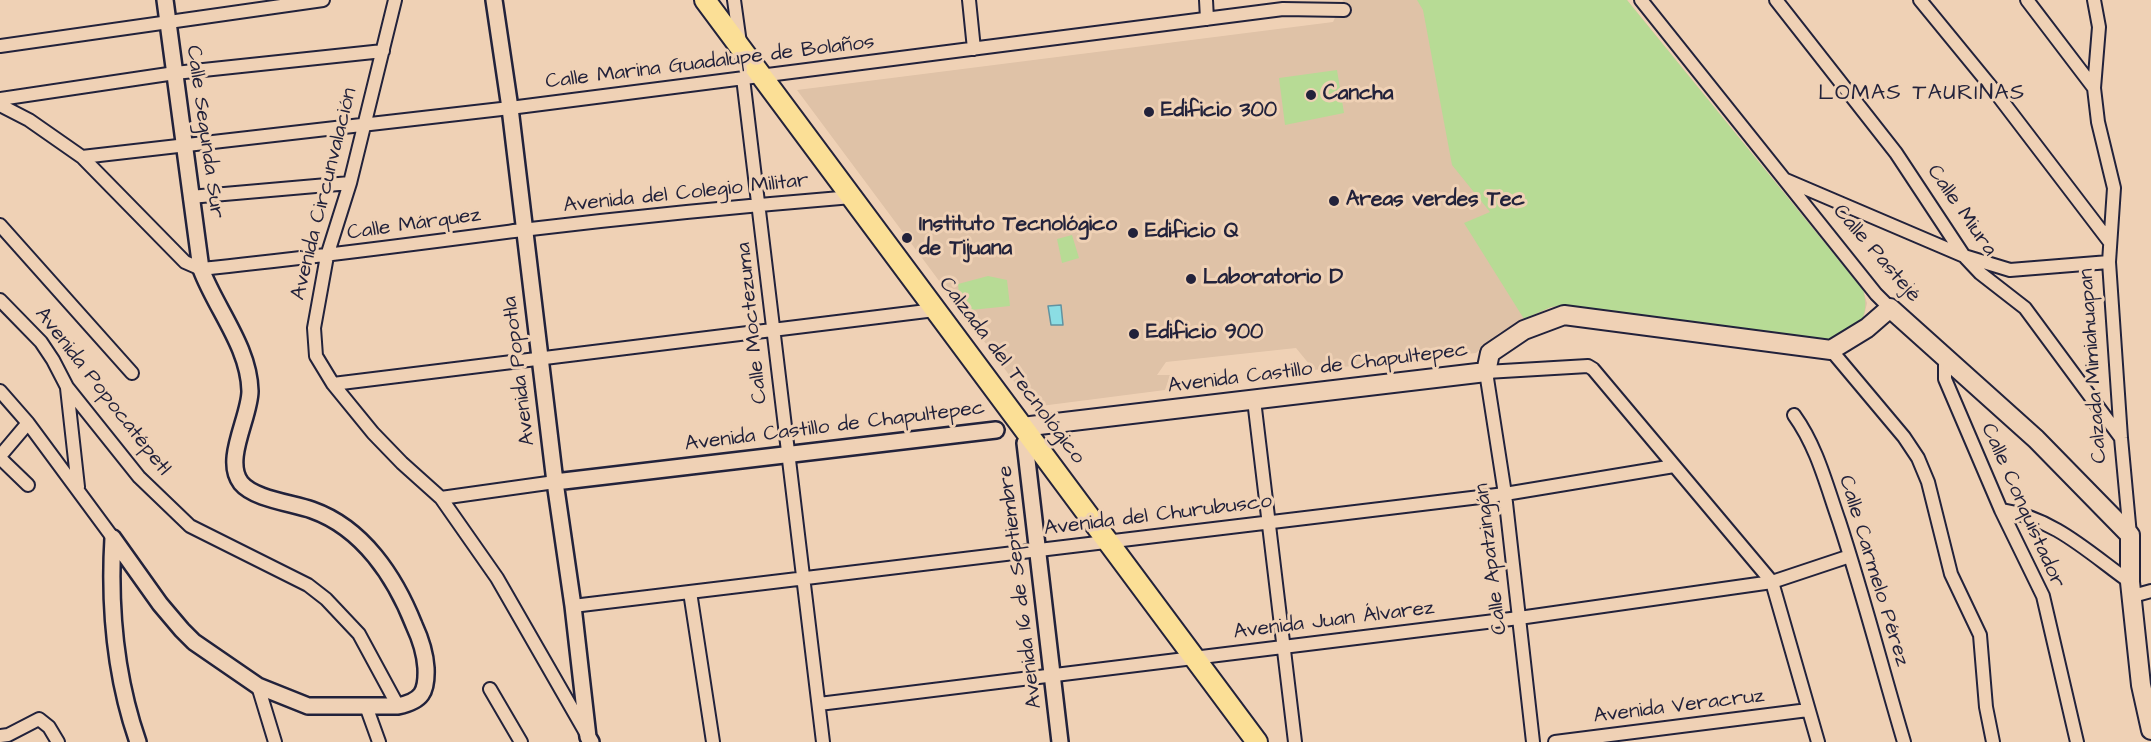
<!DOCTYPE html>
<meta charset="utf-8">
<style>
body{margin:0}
canvas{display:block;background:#efd1b5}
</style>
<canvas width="2151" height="742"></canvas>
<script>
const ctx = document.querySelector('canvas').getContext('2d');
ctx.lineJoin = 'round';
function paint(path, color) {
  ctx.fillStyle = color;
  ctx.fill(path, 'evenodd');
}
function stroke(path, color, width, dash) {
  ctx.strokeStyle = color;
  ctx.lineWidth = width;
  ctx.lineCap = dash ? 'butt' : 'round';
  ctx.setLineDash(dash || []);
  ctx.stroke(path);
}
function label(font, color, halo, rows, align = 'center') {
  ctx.font = font + ' "Architects Daughter",sans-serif';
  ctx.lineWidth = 6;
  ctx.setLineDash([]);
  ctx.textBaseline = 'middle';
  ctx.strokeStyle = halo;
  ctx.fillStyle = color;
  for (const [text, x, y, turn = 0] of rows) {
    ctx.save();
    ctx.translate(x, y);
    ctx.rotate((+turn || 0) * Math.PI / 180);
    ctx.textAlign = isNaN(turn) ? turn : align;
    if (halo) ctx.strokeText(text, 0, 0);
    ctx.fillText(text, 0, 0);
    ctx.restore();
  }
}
paint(new Path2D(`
 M 1343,0 L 1627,0 L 1863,290 L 1867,303 L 1864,316 L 1849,334 L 1722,327 L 1551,307 L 1499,333 L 1476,353 L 1314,370 L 1296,348 L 1166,362 L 1157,375 L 1170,375 L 1165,390 L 1033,407 L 797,90 L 1333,22 Z`), '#dfc2a7');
paint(new Path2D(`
 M 1417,0 L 1627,0 L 1863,290 C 1870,313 1861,331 1837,339 C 1825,342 1810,339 1798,339 L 1564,305 L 1551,307 L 1524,319 L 1464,223 L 1490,212 L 1452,165 L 1423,10 Z
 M 1337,70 L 1344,113 L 1285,125 L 1279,78 Z
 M 1072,235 L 1079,258 L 1062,263 L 1057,239 Z
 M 988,276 L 1007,280 L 1010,306 L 961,311 L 958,284 Z`), '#b7db95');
const water = new Path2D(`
 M 1061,305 L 1063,325 L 1051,325 L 1048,306 Z`);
paint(water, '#8bdde4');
stroke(water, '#6192a0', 1.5);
const minor = new Path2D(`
 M 395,0 L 350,183 L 327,256 L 314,328 L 316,356 L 333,384 L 373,433 L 402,463 L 441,498 L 497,578 L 586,733
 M 734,0 L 740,43
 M 969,0 L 974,49
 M 1206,0 L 1207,19
 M 1641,0 L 1876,294 L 1890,308
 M 1776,0 L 1896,153 L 1964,256 L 1980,273 L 2025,308 L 2121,438
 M 1920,0 L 1993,89 L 2109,241
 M 2027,0 L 2094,88
 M 2094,0 L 2099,27 L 2094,88 L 2098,122 L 2114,188 L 2109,262 L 2121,438 L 2130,535
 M 0,46 L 323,0
 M 743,78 L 823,742
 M 0,99 L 175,73 L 383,51
 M 0,105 L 29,120 L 82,157 L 185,262 L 201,269 C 309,258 415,244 522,230 C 631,217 742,206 852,197
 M 82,157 L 510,108 L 1283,9 L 1344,10
 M 1786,180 L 1964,256 L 2010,270 L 2109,262
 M 190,197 L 350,183
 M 0,225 L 132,373
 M 0,300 L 41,342 L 53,360 L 67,387 L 139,477 L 190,526 L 308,585 L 326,599 L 359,634 L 398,706
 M 1831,350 L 1904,437 L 1918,458 L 1928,482 L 1951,574 L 1980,635 L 1986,707 L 1993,742
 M 1945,359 L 1945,379 L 2001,510 L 2043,596 L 2077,742
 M 333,384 L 935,310
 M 67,388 L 78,487
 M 0,391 L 28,423 L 113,538
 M 1254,400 L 1295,742
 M 1794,415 C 1817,447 1826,484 1839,521 C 1863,594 1882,668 1904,742
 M 0,456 L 28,423
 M 0,458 L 28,485
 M 441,498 L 555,482
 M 2001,510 C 2054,518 2088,552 2130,582
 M 690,592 L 713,742
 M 2133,596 L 2151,591
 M 573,606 L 1505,494 L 1674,466
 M 258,686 L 275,742
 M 490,689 L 521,742
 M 819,704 L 1519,618 L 1772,582 L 1850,556
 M 366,706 L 379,742
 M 0,736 L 8,735 L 39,719 L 49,727 L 58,742
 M 1533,742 L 1505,494 L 1486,372 L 1588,366 L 1593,369 L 1772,582 L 1818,742
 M 1555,742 L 1808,710`);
const tertiary = new Path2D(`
 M 494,0 L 510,108 L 555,482 L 573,606 L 588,737 L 591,742
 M 1025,443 L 1060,742
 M 555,482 L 996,430
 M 113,538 L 160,604 L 182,630 L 194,642 L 258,686 L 308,706 L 398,706 C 422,701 427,692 426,668 C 425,652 421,640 414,625 C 395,577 363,528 312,510 C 292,503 254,499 241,483 C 223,460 250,417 250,391 C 249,347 216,309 201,269 L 165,0
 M 113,538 C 109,607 115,676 138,742`);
const secondary = new Path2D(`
 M 1022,427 L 1486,372 L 1490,353 L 1524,330 L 1564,315 L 1831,350 L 1867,328 L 1890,308 L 2036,439 L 2130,535 L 2130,582 L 2141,685 L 2151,730`);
const primary = new Path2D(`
 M 705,0 L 1257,742`);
stroke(minor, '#22223b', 16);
stroke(tertiary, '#22223b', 20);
stroke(secondary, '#22223b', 22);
stroke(primary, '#22223b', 24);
stroke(minor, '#efd1b5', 12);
stroke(tertiary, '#efd1b5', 15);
stroke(secondary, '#efd1b5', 18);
stroke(primary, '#fbdf96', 20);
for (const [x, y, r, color] of [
 [1311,95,6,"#22223b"],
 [1149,112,6,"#22223b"],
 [1334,201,6,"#22223b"],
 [1133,233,6,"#22223b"],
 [907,238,6,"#22223b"],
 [1191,279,6,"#22223b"],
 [1134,334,6,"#22223b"]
]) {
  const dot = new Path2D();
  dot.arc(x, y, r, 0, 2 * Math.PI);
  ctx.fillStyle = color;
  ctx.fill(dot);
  stroke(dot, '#efd1b5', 2);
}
label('21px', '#22223b', '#efd1b5', [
 ["Calle Marina Guadalupe de Bolaños",710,63,-7],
 ["Calle Segunda Sur",204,132,82],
 ["Avenida Circunvalación",325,194,-76],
 ["Avenida del Colegio Militar",686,194,-6],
 ["Calle Miura",1961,211,55],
 ["Calle Márquez",414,225,-8],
 ["Calle Pastejé",1876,254,49],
 ["Calle Moctezuma",753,323,-96],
 ["Calzada Mimiahuapan",2094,366,-94],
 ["Avenida Castillo de Chapultepec",1318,369,-7],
 ["Avenida Popotla",520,371,-97],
 ["Calzada del Tecnológico",1011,371,53],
 ["Avenida Popocatépetl",102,392,52],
 ["Avenida Castillo de Chapultepec",835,427,-7],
 ["Calle Conquistador",2022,506,66],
 ["Avenida del Churubusco",1158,516,-7],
 ["Calle Apatzingán",1492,559,-97],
 ["Calle Carmelo Pérez",1873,571,73],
 ["Avenida 16 de Septiembre",1021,587,-97],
 ["Avenida Juan Álvarez",1334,621,-7],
 ["Avenida Veracruz",1679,707,-7]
]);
label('bold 21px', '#22223b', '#efd1b5', [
 ["Cancha",1323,95],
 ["Edificio 300",1161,112],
 ["Areas verdes Tec",1346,201],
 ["Instituto Tecnológico",919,226],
 ["de Tijuana",919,250],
 ["Edificio Q",1145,233],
 ["Laboratorio D",1203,279],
 ["Edificio 900",1146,334]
], 'left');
ctx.letterSpacing = '1.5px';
label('22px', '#22223b', '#efd1b5', [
 ["LOMAS TAURINAS",1922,94]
]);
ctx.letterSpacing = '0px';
</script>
